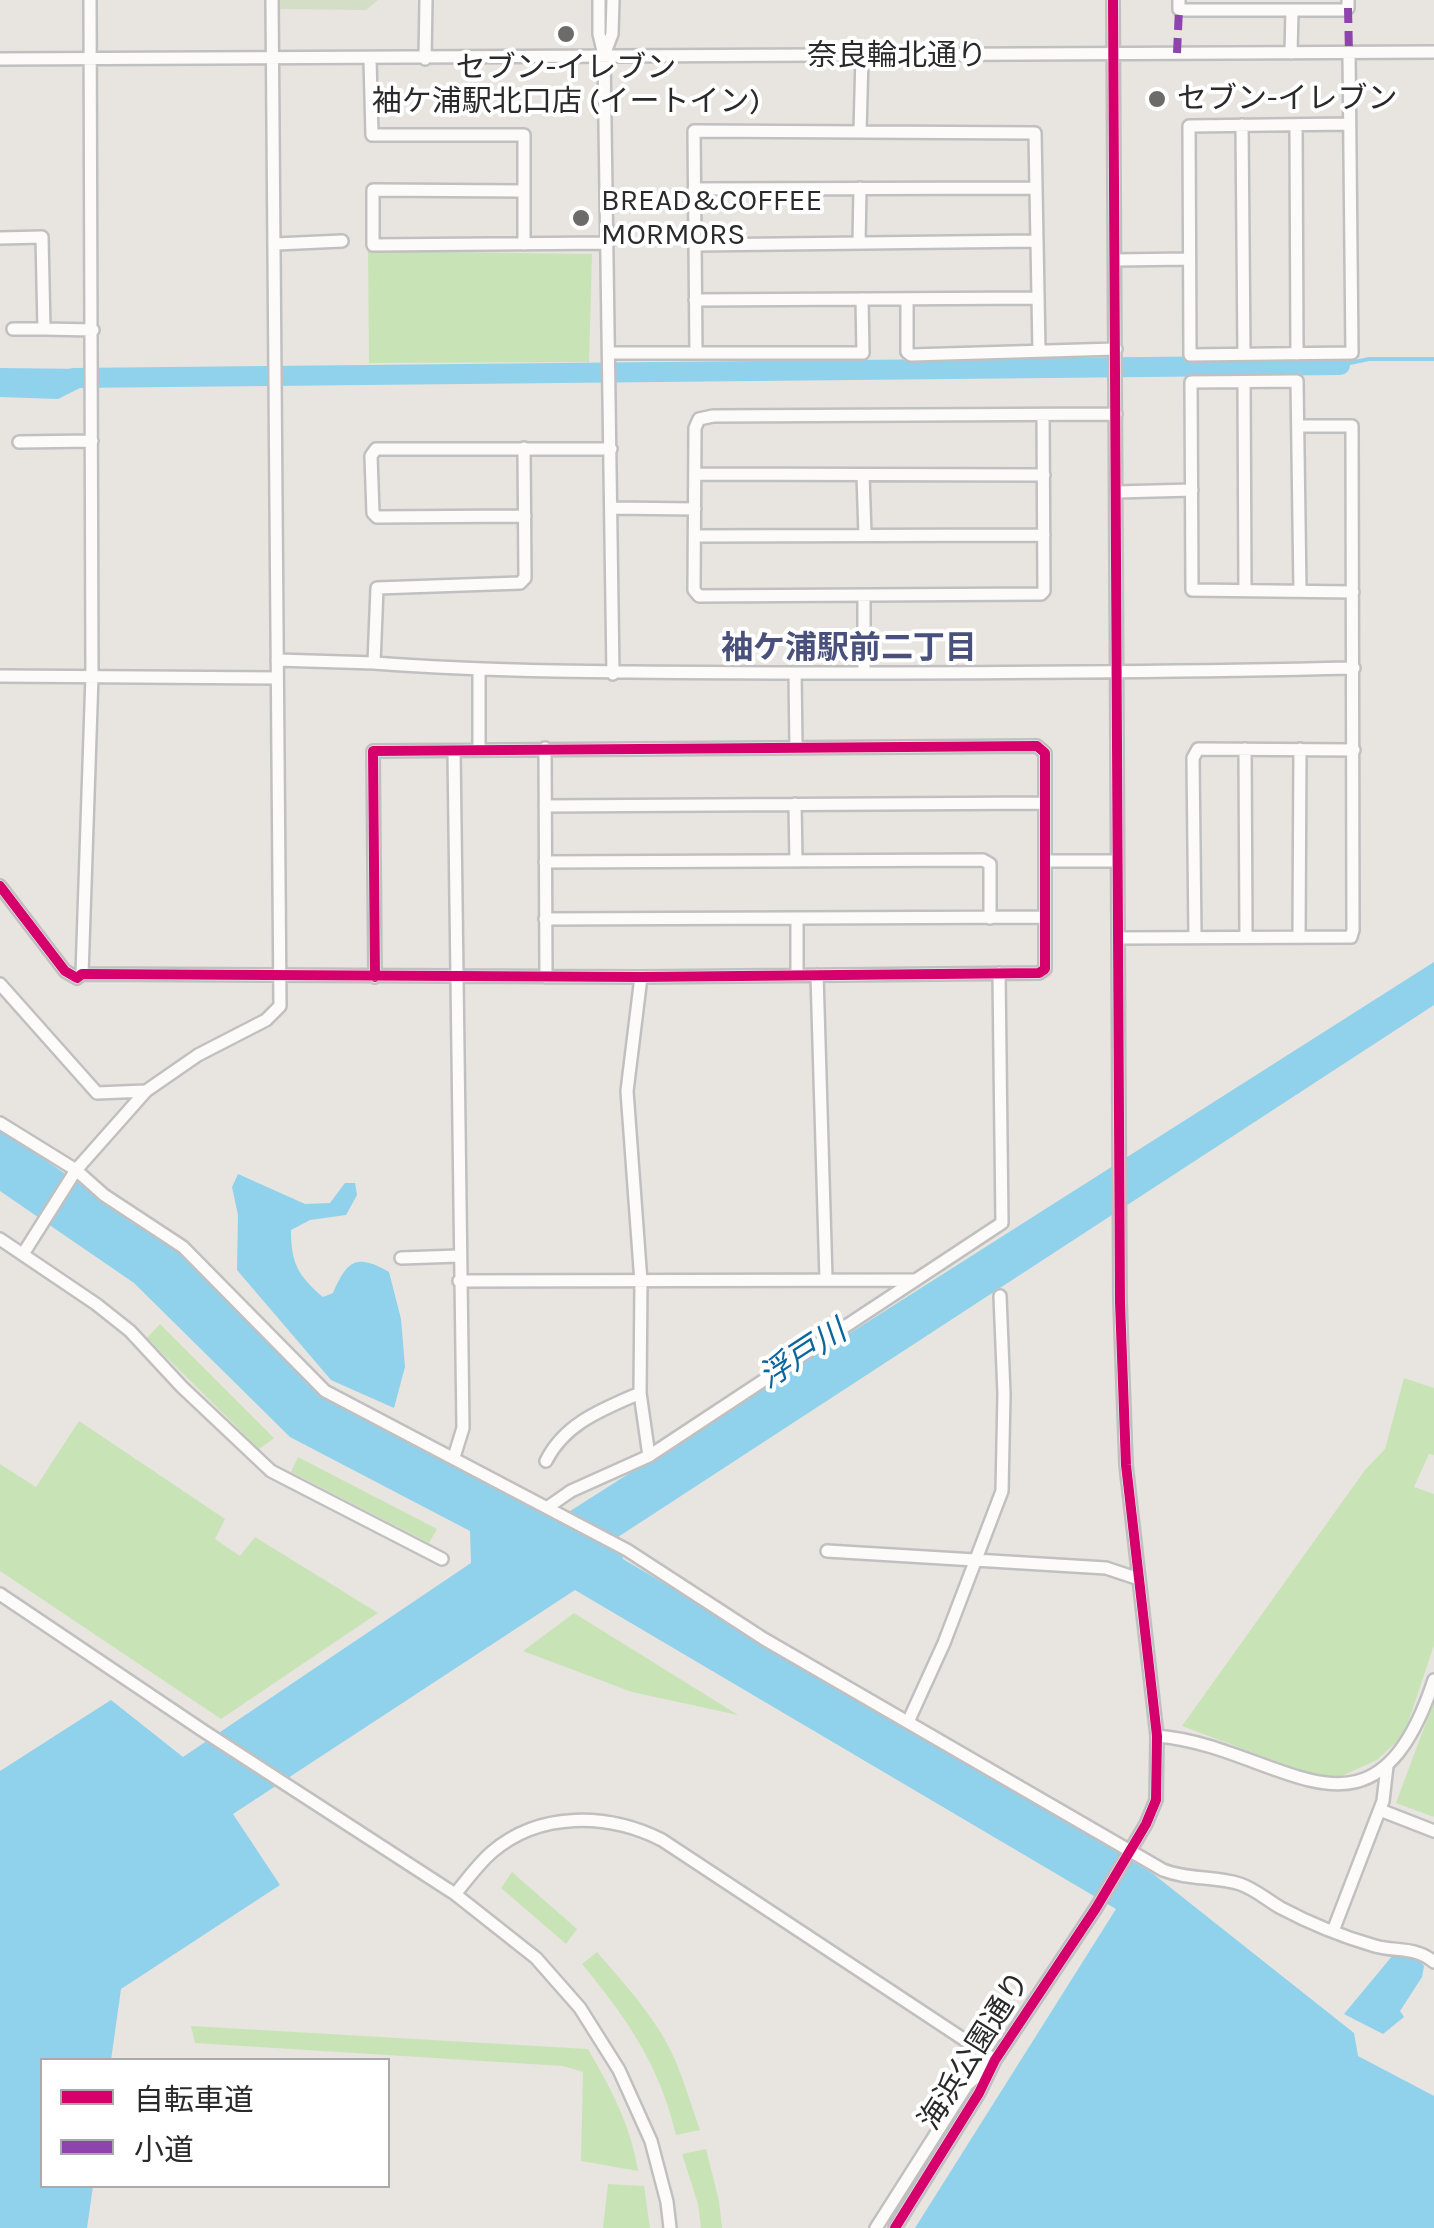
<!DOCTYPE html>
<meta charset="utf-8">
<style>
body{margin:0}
#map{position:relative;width:1434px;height:2228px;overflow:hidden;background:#e8e4df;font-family:Karla,"Noto Sans JP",sans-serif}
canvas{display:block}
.legend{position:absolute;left:40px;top:2058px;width:350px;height:130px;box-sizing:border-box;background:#fff;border:2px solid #aaa;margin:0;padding:12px 18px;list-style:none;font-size:30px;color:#2a2a2a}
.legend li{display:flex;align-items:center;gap:20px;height:50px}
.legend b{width:50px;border:2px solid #aaa}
</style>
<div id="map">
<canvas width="1434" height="2228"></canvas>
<ul class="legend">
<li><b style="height:12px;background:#d6006c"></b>自転車道</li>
<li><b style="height:12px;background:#8e44ad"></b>小道</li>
</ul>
</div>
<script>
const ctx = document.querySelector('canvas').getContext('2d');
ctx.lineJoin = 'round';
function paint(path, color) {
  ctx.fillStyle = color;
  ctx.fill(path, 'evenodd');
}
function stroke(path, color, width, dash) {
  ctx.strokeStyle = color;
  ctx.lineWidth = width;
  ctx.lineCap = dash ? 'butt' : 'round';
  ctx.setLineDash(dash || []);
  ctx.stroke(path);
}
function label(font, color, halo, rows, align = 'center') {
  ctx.font = font + ' Karla,"Noto Sans JP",sans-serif';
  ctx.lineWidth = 8;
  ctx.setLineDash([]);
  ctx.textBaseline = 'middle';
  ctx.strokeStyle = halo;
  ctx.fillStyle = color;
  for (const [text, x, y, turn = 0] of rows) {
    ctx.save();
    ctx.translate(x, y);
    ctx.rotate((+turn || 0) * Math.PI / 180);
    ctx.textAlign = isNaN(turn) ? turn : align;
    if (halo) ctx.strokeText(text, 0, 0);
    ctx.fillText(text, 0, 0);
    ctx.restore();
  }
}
paint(new Path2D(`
 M 368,251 L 592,254 L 589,362 L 369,363 Z
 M 160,1324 L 274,1438 L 259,1449 L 147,1338 Z
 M 1404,1378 L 1434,1388 L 1434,1455 L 1429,1454 L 1414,1487 L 1434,1494 L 1434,1645 L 1404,1735 L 1377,1760 L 1335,1779 L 1302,1771 L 1182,1726 L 1365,1470 L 1385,1449 Z
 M 79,1421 L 225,1519 L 215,1539 L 240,1556 L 255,1537 L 378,1613 L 221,1719 L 0,1571 L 0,1464 L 36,1487 Z
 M 298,1457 L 437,1529 L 429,1543 L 291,1472 Z
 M 574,1613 L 738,1715 L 632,1692 L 523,1651 Z
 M 1434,1701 L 1434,1817 L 1396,1803 Z
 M 512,1872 L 577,1929 L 566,1944 L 501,1888 Z
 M 597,1952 C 626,1986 659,2021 676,2062 C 685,2084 692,2108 700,2130 L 676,2135 C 659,2064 628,2020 582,1964 Z
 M 191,2026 L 588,2049 C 611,2089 631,2125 638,2171 L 581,2161 L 583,2072 L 563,2066 L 195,2043 Z
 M 706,2149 L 719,2201 L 722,2228 L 701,2228 L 698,2204 L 682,2154 Z
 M 608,2184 L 644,2186 L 650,2228 L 603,2228 Z`), '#c8e4b7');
paint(new Path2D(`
 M 280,0 L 378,0 L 366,10 L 280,9 Z`), '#d4ddc6');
paint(new Path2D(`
 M 0,368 L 85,369 L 86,385 L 58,399 L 0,397 Z
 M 1434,962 L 1434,1005 L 618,1537 L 623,1559 L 1152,1873 L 1354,2033 L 1358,2056 L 1434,2096 L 1434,2228 L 915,2228 L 1116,1909 L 575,1590 L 233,1814 L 280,1885 L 121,1989 L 111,2060 L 42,2060 L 42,2186 L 93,2186 L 87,2228 L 0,2228 L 0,1771 L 111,1700 L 183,1757 L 471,1563 L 470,1531 L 290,1437 L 134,1283 L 0,1191 L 0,1129 L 176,1250 L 318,1394 L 556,1520 Z
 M 238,1174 L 305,1204 L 330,1203 L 345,1183 L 355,1183 L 357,1195 L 346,1215 L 310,1220 L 291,1230 C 291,1263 298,1276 323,1297 L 333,1293 C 347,1261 356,1253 389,1272 L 401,1319 L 405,1367 L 394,1408 L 331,1380 L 237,1270 L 238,1215 L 232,1187 Z
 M 1393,1955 L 1419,1960 L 1424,1966 L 1422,1977 L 1400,2011 L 1404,2017 L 1383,2034 L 1344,2014 Z`), '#90d1ec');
stroke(new Path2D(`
 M 1340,365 L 1369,359 L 1434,359`), '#90d1ec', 4);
stroke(new Path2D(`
 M 73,378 L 1340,365`), '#90d1ec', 20);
const minor = new Path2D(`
 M 599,0 L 599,34 L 604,55 L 613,674
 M 1179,0 L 1179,9 L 1183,10 L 1344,10 L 1348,8 L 1348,0
 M 1291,53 L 1292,10
 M 1349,53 L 1352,353 L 1190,355 L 1189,126 L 1349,124
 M 604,55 L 612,34 L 613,0
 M 0,59 L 1434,52
 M 370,59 L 372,135 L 524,135 L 524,244
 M 425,59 L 426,0
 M 1242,125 L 1244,354
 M 1296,125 L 1297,354
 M 860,132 L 862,56
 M 694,189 L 1036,188
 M 524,191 L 373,190 L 373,245 L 608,243
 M 0,238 L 42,237 L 44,329 L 93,330
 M 859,243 L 860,188
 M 276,244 L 342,241
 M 695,245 L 1036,241
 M 1115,260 L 1189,259
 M 695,300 L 1037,298
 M 907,300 L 907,352 L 911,355 L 1116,349
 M 13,329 L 44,329
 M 610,353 L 863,353 L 862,299
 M 696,353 L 694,131 L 1035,133 L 1039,351
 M 1244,382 L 1245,590
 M 1043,415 L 1044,591 L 1041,594 L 699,596 L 694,590 L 695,428 L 699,419 L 713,416 C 848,415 982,415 1116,414
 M 19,442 L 92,441
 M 524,448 L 525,578 L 520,583 L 377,588 L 374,663 C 523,674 672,672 822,673 C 999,673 1177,672 1354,668
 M 695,474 L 1044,475
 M 863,475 L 865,535
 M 1117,492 L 1192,490
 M 611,508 L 695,509
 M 525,516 L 377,517 L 373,513 L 371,456 L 376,449 L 611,449
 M 695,536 L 1044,535
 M 1300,591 L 1297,381 L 1191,382 L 1192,590 L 1353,592
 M 277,660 L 374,663
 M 795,673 L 796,747
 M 864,673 L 864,596
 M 0,676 L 277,678
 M 545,748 L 546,977
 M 479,749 L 479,671
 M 1245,749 L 1246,937
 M 795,804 L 796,861
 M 545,806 L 1045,803
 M 1046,861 L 1116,861
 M 545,862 L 983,860 L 990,864 L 990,918
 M 0,886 L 65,971 L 77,978 L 82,974 L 641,977 L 1039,973 L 1045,969 L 1045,753 L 1037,746 L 373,751 L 375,977
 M 545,919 L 1045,917
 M 1195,937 L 1193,758 L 1198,749 L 1354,750
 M 1299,937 L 1300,749
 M 1118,938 L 1351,937 L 1353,930 L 1352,426 L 1298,426
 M 82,974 L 92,676 L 90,0
 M 797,975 L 797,918
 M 817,975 L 826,1279
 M 641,977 L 627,1091 L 641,1282 L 640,1393 L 649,1456
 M 0,984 L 97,1093 L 146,1091
 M 0,1123 L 76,1170 L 104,1195 L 183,1247 L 325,1391 L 627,1550 L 764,1639 L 1163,1870 C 1188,1880 1215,1876 1240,1884 C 1255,1889 1267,1900 1281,1908 C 1309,1923 1344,1937 1375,1946 C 1396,1952 1415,1946 1434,1962
 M 0,1239 L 96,1304 L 130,1331 L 182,1387 L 271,1471 L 442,1559
 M 23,1254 L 76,1170 L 146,1091 L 198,1055 L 266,1020 L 280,1006 L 272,0
 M 401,1258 L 459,1256
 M 459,1281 L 914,1280
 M 454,1457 L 463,1428 L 454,751
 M 546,1461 C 565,1423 603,1409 640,1393
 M 548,1507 L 571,1491 L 649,1456 L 1002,1223 L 999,973
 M 827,1551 L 1106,1568 L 1139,1579
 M 0,1594 L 202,1730 L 455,1894 L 536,1958 L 580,2008 L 619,2070 L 651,2141 L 667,2202 L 670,2228
 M 908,1722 L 944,1643 L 1002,1491 L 1004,1394 L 1000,1296
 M 1157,1736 C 1280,1746 1372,1867 1434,1680
 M 1380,1810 L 1434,1831
 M 455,1894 C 467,1880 478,1864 492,1852 C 540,1811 608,1813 662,1840 L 995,2060
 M 1333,1931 L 1383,1801 L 1387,1766
 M 876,2228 L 967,2085 L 988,2066
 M 895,2228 L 979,2093 L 995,2060 L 1096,1908 L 1146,1824 L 1156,1800 L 1157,1736 L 1126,1465 L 1120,1302 L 1113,0`);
stroke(minor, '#c1c0c1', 16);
stroke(minor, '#fcfbfa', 11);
stroke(new Path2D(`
 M 1348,8 L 1349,53
 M 1177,53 L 1179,9`), '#8e44ad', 8, [15, 8]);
stroke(new Path2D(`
 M 0,886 L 65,971 L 77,978 L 82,974 L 641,977 L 1039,973 L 1045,969 L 1045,753 L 1037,746 L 373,751 L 375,977
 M 895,2228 L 979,2093 L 995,2060 L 1096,1908 L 1146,1824 L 1156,1800 L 1157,1736 L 1126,1465 L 1120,1302 L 1113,0`), '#d6006c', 10);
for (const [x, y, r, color] of [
 [566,34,10,"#6c6b69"],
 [1157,99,10,"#6c6b69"],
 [581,218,10,"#6c6b69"]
]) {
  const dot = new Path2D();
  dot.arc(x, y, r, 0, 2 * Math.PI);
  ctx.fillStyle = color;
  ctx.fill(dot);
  stroke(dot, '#fff', 4);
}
label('30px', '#2a2a2a', '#fff', [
 ["奈良輪北通り",897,56],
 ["海浜公園通り",975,2051,-58]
]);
label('30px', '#2a2a2a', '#fff', [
 ["セブン-イレブン",566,68,"center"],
 ["袖ケ浦駅北口店 (イートイン)",566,102,"center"],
 ["セブン-イレブン",1177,99],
 ["BREAD&COFFEE",601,201],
 ["MORMORS",601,235]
], 'left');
label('bold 32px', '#49507b', '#fff', [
 ["袖ケ浦駅前二丁目",849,649]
]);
label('italic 32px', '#0a669d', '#fff', [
 ["浮戸川",803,1355,-33]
]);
</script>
